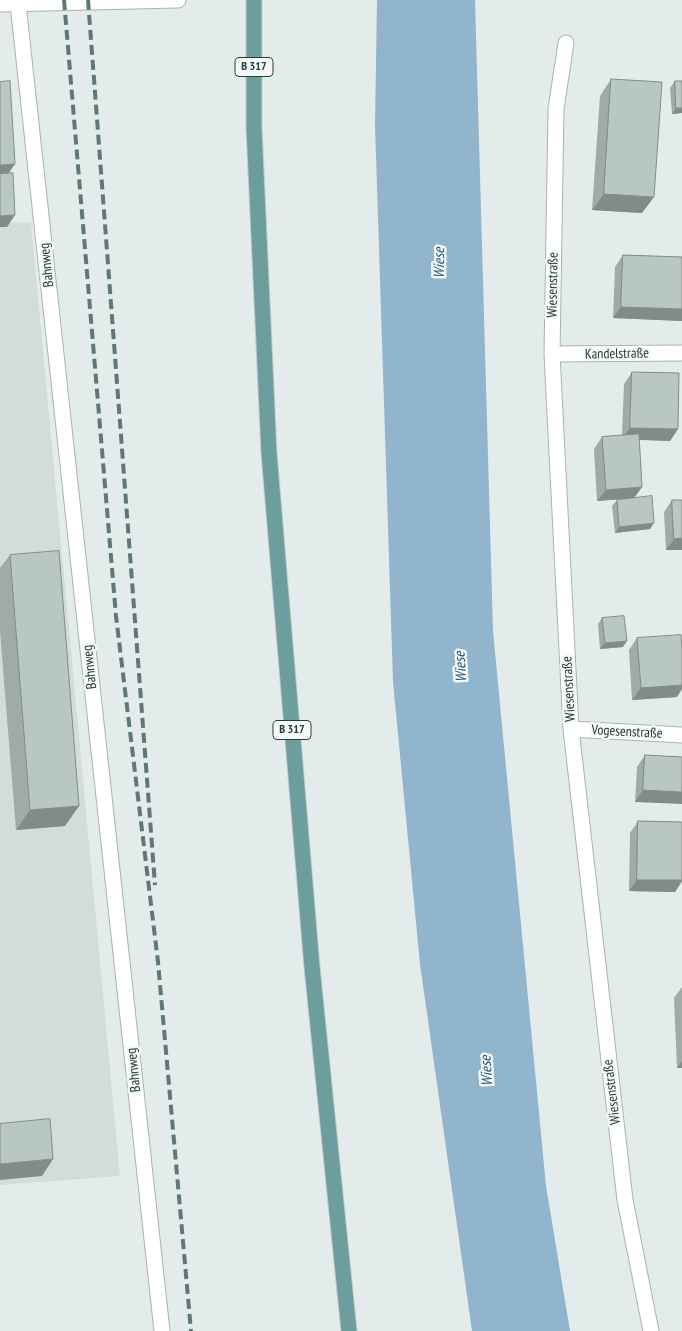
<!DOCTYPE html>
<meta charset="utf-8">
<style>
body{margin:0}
canvas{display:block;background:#e4eceb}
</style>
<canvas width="682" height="1331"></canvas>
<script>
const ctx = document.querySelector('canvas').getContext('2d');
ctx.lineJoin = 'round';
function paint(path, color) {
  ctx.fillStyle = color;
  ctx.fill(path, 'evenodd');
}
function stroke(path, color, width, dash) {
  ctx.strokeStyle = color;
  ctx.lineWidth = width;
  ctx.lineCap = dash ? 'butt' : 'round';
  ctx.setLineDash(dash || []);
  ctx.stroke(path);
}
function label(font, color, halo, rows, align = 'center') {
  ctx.font = font + ' "PT Sans Narrow",sans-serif';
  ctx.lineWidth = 5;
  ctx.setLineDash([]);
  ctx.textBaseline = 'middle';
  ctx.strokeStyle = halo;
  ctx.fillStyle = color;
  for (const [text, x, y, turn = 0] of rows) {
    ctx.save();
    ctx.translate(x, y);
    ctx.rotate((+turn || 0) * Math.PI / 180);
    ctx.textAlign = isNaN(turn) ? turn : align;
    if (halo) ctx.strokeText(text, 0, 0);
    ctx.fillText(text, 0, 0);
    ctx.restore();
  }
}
paint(new Path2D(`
 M 0,102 L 9,223 L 31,222 L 120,1176 L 0,1185 Z`), '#d2dcda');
paint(new Path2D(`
 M 377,0 L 475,0 L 493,631 L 546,1186 L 570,1331 L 472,1331 L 420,964 L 393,682 L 375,125 Z`), '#90b5cd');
const service = new Path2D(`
 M 18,4 L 162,1331`);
const minor = new Path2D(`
 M 0,4 L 178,0
 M 566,43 L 556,109 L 552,354 L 571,729 L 625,1200 L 651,1331
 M 552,354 L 682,353
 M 571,729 L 682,735`);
const primary = new Path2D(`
 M 254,0 L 254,128 L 269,453 L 312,967 L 349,1331`);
stroke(service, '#a7b4b3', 17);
stroke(minor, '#a7b4b3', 17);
stroke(primary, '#c2c9c8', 17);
stroke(service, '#fff', 15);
stroke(minor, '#fff', 15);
stroke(primary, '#6c9e9e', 15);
stroke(new Path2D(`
 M 64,0 L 116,616 L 158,962 L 191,1331
 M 88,0 L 155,885`), '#5f7877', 4, [10, 5]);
paint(new Path2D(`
 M 611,79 L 642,213 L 592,210 L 600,96 Z
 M 675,81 L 682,81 L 682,113 L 672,114 L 670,88 Z
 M 623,255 L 682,257 L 682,321 L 613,318 L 615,267 Z
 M 632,372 L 678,429 L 670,441 L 639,440 L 642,487 L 634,498 L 650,529 L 615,533 L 612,506 L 617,500 L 625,499 L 597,501 L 594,449 L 602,437 L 622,435 L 624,384 Z
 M 672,500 L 682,500 L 682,550 L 666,550 L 664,512 Z
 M 10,555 L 65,826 L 16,830 L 0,631 L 0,568 Z
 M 602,618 L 623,647 L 600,649 L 598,624 Z
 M 637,638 L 677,697 L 632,700 L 629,650 Z
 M 645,755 L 682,757 L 635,802 L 637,767 Z
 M 638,821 L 682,822 L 682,881 L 675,892 L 629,891 L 630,833 Z
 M 682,987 L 682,1068 L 677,1068 L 674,998 Z`), '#9faba9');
paint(new Path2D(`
 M 676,108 L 682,108 L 682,113 L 672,114 Z
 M 15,164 L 4,180 L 0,181 L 0,165 Z
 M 604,194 L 654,197 L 642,213 L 592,210 Z
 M 15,215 L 7,227 L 0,227 L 0,216 Z
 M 621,307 L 682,309 L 682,321 L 613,318 Z
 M 630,428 L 678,429 L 670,441 L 622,439 Z
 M 642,487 L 634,498 L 597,501 L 606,490 Z
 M 654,523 L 650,529 L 615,533 L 619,527 Z
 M 682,538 L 682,550 L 666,550 L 674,539 Z
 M 627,641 L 623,647 L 600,649 L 605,643 Z
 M 682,685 L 682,689 L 677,697 L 632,700 L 641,688 Z
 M 643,790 L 682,792 L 682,804 L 635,802 Z
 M 79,806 L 65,826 L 16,830 L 30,810 Z
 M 637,880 L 682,880 L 682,881 L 675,892 L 629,891 Z
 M 682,1061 L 682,1068 L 677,1068 Z
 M 53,1159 L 42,1176 L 0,1180 L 0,1164 Z`), '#828b89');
const building = new Path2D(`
 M 611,79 L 662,82 L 654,197 L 604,194 Z
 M 10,81 L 15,164 L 0,165 L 0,82 Z
 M 675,81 L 682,81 L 682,108 L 676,108 Z
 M 13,173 L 15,215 L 0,216 L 0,174 Z
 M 623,255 L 682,257 L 682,309 L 621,307 Z
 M 632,372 L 679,373 L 678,429 L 630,428 Z
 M 639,434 L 642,487 L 606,490 L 602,437 Z
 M 652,496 L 654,523 L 619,527 L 617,500 Z
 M 672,500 L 682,500 L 682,538 L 674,539 Z
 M 59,551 L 79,806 L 30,810 L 10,555 Z
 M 624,616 L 627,641 L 605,643 L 602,618 Z
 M 681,635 L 682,648 L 682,685 L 641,688 L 637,638 Z
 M 645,755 L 682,757 L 682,792 L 643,790 Z
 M 638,821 L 682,822 L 682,880 L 637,880 Z
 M 50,1119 L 53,1159 L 0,1164 L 0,1124 Z`);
paint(building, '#b9c7c4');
stroke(building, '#828b89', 1);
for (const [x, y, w] of [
 [254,67,38],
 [292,730,38]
]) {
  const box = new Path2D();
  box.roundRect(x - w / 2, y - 9.5, w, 19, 4);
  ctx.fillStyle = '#f4f9f8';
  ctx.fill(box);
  stroke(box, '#253d3c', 1);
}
label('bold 12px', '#253d3c', null, [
 ["B 317",254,67],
 ["B 317",292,730]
]);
label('14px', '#253d3c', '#f4f9f8', [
 ["Bahnweg",47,265,-96],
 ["Wiesenstraße",553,285,-89],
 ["Kandelstraße",617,354,-1],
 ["Bahnweg",90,667,-96],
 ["Wiesenstraße",569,689,-93],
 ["Vogesenstraße",627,732,3],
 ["Bahnweg",134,1070,-96],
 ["Wiesenstraße",612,1092,-97]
]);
label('italic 15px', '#235375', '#f4f9f8', [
 ["Wiese",440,263,-90],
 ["Wiese",461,667,-94],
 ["Wiese",487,1071,-94]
]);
</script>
